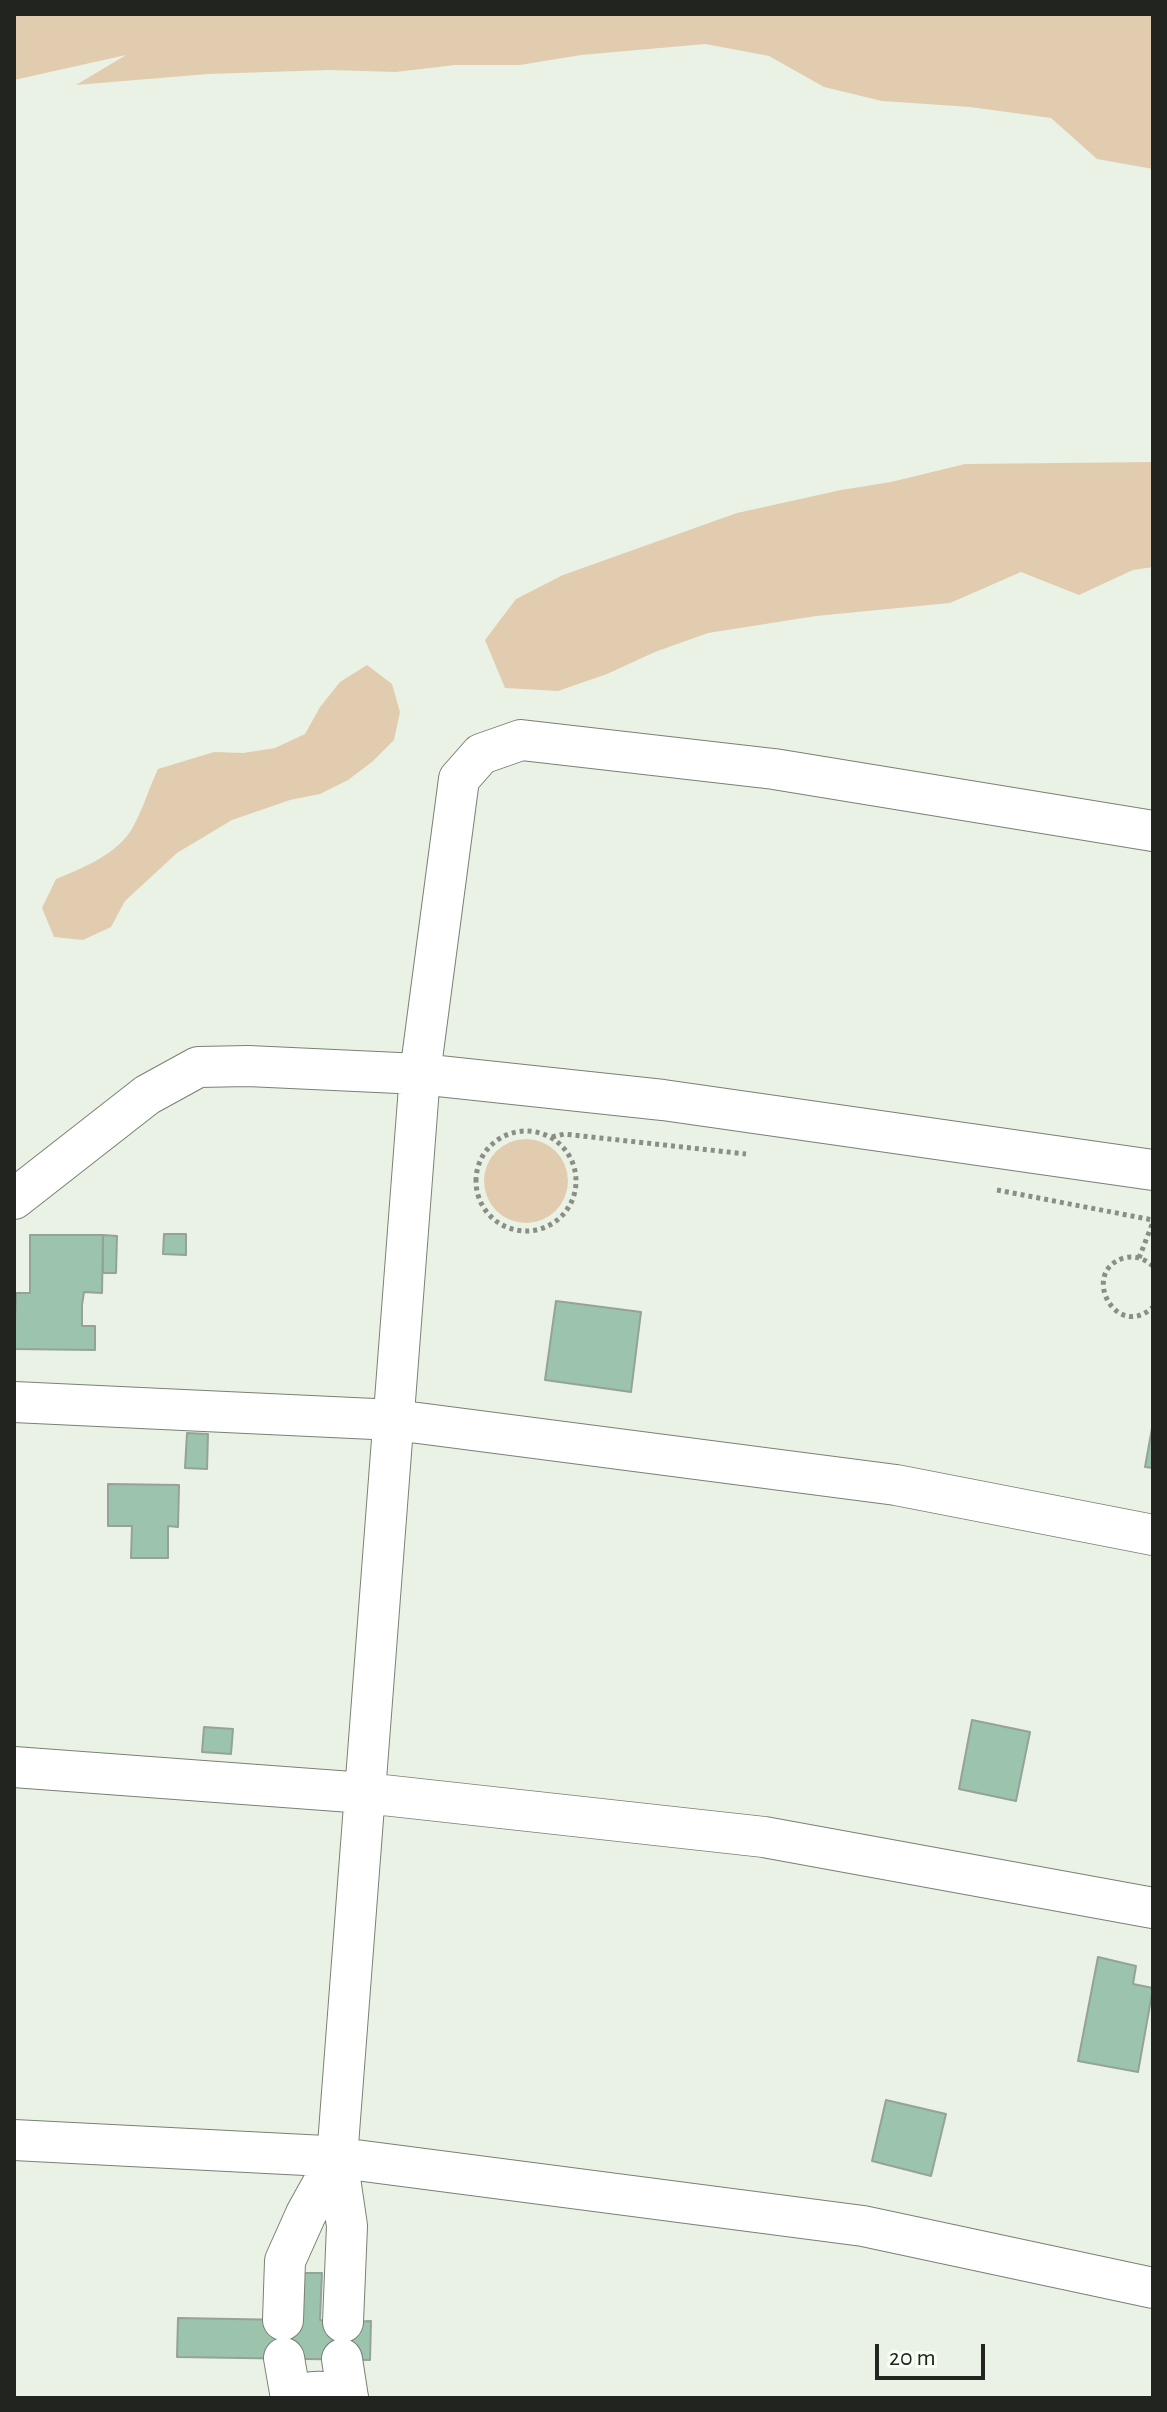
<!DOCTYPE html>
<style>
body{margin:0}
#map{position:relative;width:1167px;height:2412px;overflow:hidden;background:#eaf2e5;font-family:"Alegreya Sans",sans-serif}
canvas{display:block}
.frame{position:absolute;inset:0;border:16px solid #21241f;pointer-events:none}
.scale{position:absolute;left:875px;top:2344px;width:110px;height:36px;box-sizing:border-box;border:4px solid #21241f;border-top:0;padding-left:10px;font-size:24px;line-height:28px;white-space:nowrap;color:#21241f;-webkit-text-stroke:6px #f8fff2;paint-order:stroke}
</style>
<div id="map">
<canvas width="1167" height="2412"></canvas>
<div class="frame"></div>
<div class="scale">20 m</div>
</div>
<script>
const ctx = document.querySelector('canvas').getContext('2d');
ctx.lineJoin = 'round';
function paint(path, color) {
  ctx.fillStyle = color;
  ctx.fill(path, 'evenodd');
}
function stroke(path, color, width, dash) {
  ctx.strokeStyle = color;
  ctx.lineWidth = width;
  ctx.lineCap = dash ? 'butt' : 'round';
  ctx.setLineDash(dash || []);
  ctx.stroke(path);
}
paint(new Path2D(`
 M 14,14 L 1153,14 L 1153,169 L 1097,159 L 1051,118 L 970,107 L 882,101 L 824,87 L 769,56 L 705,44 L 581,55 L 520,65 L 455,65 L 396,72 L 329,70 L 208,74 L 76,85 L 126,55 L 14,80 Z
 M 1153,462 L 1153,567 L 1133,570 L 1079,595 L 1021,572 L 950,603 L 816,616 L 708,633 L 655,652 L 607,674 L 558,691 L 505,688 L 485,640 L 516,599 L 563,575 L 737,513 L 841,490 L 891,482 L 965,464 Z
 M 367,665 L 392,684 L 400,712 L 394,740 L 372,762 L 348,780 L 320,794 L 290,800 L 232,820 L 177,853 L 125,901 L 111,927 L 83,940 L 54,937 L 42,908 L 56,879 C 83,868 118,854 133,827 C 143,809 149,788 158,769 L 214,752 L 243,753 L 275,748 L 305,734 L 320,707 L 340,682 Z
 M484 1181a42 42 0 1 1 84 0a42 42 0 1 1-84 0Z`), '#e2ccaf');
const building = new Path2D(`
 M 164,1234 L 186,1234 L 186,1255 L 163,1254 Z
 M 30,1235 L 103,1235 L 102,1293 L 84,1292 L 82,1305 L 82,1326 L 95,1326 L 95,1350 L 14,1349 L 16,1293 L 30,1293 Z
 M 103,1235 L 117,1236 L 116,1273 L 103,1273 Z
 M 556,1301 L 641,1312 L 631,1392 L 545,1380 Z
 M 1153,1423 L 1153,1468 L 1145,1467 Z
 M 187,1433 L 208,1434 L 207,1469 L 185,1468 Z
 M 108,1484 L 179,1485 L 178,1527 L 168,1526 L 168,1558 L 131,1558 L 132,1526 L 108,1526 Z
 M 972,1720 L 1030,1732 L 1016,1801 L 959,1789 Z
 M 204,1727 L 233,1729 L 231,1754 L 202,1752 Z
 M 1098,1957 L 1136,1966 L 1133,1984 L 1153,1988 L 1138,2072 L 1078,2061 Z
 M 886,2100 L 946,2114 L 931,2176 L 872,2161 Z
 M 289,2273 L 322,2273 L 320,2320 L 343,2322 L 371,2321 L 370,2360 L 177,2357 L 178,2318 L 288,2320 Z`);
paint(building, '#9cc3ac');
stroke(building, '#95a29a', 2);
const street = new Path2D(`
 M 14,1199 L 147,1095 L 198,1067 L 248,1066 L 420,1074 L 663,1100 L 1153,1170
 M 14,1402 L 395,1420 L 896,1485 L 1153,1535
 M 14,1767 L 365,1793 L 764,1837 L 1153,1908
 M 14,2140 L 325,2156 L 863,2226 L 1153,2288
 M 283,2320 L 285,2261 L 306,2214 L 337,2158
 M 343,2322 L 347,2226 L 337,2158 L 420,1074 L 459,779 L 481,754 L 521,740 L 774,769 L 1153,831
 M 284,2358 L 291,2398
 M 342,2359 L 348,2398
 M 297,2398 C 313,2387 331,2393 348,2397`);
stroke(street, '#798074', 42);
stroke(new Path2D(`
 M476 1181a50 50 0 1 1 100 0a50 50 0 1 1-100 0Z
 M 552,1137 L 564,1134 L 746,1154
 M 997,1190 L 1153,1220
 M 1139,1258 L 1153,1222
 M 1153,1266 C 1145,1259 1135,1255 1124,1258 C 1079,1271 1116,1342 1153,1307`), '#898f86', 5, [4, 4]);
stroke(street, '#fff', 40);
</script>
